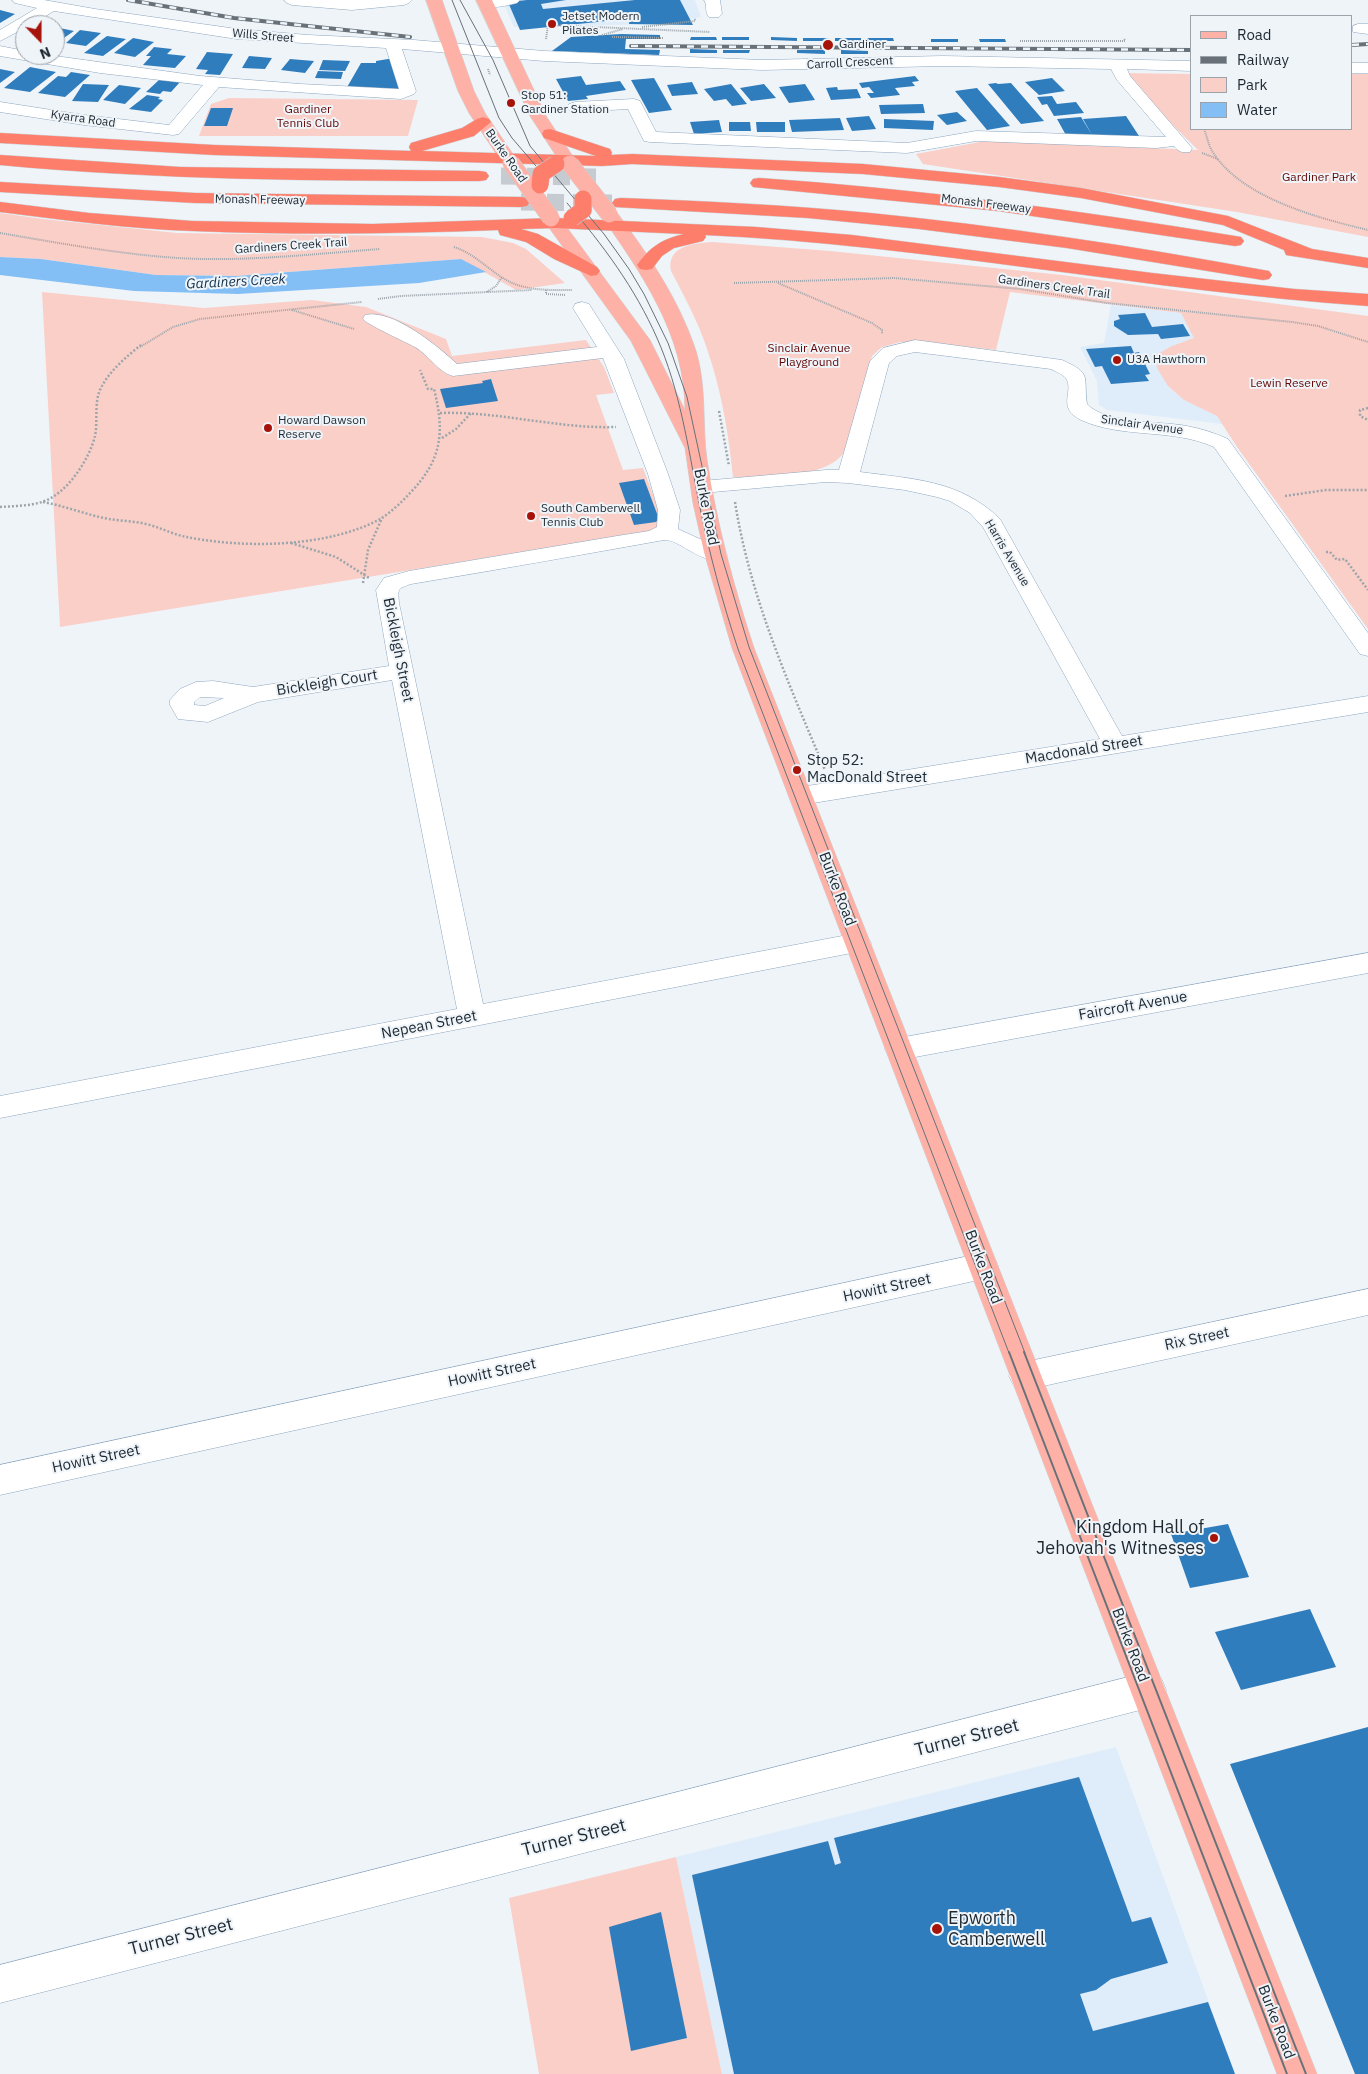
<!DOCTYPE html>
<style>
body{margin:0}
#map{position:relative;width:1368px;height:2074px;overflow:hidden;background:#eff4f9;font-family:"IBM Plex Sans",sans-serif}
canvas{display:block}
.legend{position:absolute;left:1190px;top:15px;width:162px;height:115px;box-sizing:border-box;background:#eff4f9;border:1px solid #9ba2a9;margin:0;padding:6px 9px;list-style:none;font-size:15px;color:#1d2831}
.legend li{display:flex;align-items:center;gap:10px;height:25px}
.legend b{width:25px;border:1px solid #9ba2a9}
.north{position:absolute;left:15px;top:15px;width:50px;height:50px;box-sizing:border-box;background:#eff4f9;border:1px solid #9ba2a9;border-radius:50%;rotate:158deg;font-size:14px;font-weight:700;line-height:20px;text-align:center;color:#1d2831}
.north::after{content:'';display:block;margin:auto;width:18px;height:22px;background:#a6130a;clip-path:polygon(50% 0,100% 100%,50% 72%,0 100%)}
</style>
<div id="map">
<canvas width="1368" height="2074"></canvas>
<ul class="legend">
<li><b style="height:6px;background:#feb2a7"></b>Road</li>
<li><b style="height:6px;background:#687178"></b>Railway</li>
<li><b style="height:14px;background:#facfc8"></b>Park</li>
<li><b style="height:14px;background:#83bef5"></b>Water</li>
</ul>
<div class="north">N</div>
</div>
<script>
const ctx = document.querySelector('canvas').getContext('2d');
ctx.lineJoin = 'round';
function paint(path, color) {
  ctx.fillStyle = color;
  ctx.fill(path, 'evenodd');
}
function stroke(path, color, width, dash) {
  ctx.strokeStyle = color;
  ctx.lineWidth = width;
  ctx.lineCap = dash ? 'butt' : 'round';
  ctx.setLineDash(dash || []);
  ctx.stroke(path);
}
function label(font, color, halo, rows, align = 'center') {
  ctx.font = font + ' "IBM Plex Sans",sans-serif';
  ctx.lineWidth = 4;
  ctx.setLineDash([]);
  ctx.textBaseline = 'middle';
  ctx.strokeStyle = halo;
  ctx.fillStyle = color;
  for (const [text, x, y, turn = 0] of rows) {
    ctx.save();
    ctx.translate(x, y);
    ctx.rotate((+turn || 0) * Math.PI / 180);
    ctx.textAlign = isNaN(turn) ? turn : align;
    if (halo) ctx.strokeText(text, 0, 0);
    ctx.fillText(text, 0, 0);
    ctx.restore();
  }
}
paint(new Path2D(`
 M 502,0 L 695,0 L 701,17 L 663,24 L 514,27 Z
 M 1111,305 L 1181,313 L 1195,338 L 1172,346 L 1168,386 L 1184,400 L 1217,416 L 1222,424 L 1107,410 L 1099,405 L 1097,381 L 1080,347 L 1104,343 Z
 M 1116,1747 L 1235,2074 L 722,2074 L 676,1857 Z`), '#dfecf9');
paint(new Path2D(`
 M 1120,73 L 1192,74 L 1192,129 L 1352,129 L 1352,74 L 1368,74 L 1368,237 L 1237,212 L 923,164 L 916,154 L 985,141 L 1198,150 Z
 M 229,98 L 418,100 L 408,136 L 199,136 L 211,104 Z
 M 0,213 L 43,219 L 177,233 L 482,237 L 513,243 L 526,249 L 565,283 L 516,290 L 461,259 L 236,276 L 156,275 L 41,259 L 0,257 Z
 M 713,242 L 830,251 L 1062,275 L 1368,316 L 1368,629 L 1237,447 L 1217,416 L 1184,400 L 1168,386 L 1157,368 L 1156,355 L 1172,346 L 1194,338 L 1181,313 L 1010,292 L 996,350 L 922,342 L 900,342 L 882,347 L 872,356 L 845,451 C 828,479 763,478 733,477 C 728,426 718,371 697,323 C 689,305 680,288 671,271 C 666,246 694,243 713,242 Z
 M 42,292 L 204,308 L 312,300 L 366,307 L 446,339 L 452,356 L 586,340 L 604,367 L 614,393 L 596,395 L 623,470 L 643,468 L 659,510 L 660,527 L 651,531 L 60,627 Z
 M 676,1857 L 722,2074 L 539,2074 L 509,1898 Z`), '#facfc8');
paint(new Path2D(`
 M 0,257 L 41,259 L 156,275 L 236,276 L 461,259 L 486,272 L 419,283 L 238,294 L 134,291 L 0,275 Z`), '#83bef5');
paint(new Path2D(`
 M 527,0 L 566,0 L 541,4 L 543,9 L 635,0 L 680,0 L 693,25 L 629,24 L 630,16 L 624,17 L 626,19 L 520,30 L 508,2 Z
 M 0,10 L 15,14 L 0,23 Z
 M 55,27 L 74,31 L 55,44 Z
 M 80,30 L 101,33 L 86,46 L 66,43 Z
 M 621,34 L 660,35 L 660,39 L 626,39 L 625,49 L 660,50 L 659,55 L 552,51 L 571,37 Z
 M 107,36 L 126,39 L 103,56 L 84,53 Z
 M 691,37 L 716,37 L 717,40 L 690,40 Z
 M 722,37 L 749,37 L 749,40 L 722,40 Z
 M 771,37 L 797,38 L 797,41 L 771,40 Z
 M 133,38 L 154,42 L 135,57 L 114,53 Z
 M 803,38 L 829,38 L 829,41 L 803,41 Z
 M 835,38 L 861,38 L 861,41 L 835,41 Z
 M 867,38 L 893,38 L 894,41 L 867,41 Z
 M 931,39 L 958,39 L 958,42 L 931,42 Z
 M 979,39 L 1005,39 L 1006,42 L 980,42 Z
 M 154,47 L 172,49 L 167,54 L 186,56 L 175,68 L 143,65 L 151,56 L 146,56 Z
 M 690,49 L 717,50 L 717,53 L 690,53 Z
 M 723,50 L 750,50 L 749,53 L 723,53 Z
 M 797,50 L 825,50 L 825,54 L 797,53 Z
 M 841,50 L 868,51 L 868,54 L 841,54 Z
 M 207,52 L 233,54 L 220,75 L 205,74 L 208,70 L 196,69 Z
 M 249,56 L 272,58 L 265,69 L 242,68 Z
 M 394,58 L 401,91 L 346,89 L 361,63 L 376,63 L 376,61 Z
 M 290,59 L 314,61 L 305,73 L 281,70 Z
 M 323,60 L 350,61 L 345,71 L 319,70 Z
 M 30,67 L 56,72 L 30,92 L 4,88 Z
 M 0,69 L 15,72 L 0,83 Z
 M 318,71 L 343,72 L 341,79 L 315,78 Z
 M 71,72 L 90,75 L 65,97 L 38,93 L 58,76 L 66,77 Z
 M 581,76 L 586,85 L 620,81 L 626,90 L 586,96 L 588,99 L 568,101 L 556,79 Z
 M 915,76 L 919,81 L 912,82 L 915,86 L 895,88 L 900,95 L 871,98 L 867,93 L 874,93 L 869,87 L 862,88 L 859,83 Z
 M 654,78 L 672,110 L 649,113 L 631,80 Z
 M 1052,78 L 1065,91 L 1039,95 L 1025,82 Z
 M 159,80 L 180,82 L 171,92 L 163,91 L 160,94 L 146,92 Z
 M 692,82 L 698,94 L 672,96 L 667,85 Z
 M 996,83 L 998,84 L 1011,83 L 1044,121 L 1021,124 L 988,84 Z
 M 83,84 L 109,85 L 98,102 L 72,101 Z
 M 731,84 L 747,104 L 732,106 L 726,99 L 714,101 L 704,89 Z
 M 764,84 L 776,98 L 751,101 L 740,88 Z
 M 805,84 L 815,100 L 789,103 L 779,87 Z
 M 119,85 L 141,88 L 125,104 L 103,100 Z
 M 837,87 L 838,90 L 857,89 L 861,98 L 831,100 L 826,88 Z
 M 977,88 L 1010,126 L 987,130 L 955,91 Z
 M 147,95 L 160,97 L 158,99 L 163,100 L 151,112 L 129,109 Z
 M 1052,96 L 1057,104 L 1076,102 L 1084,113 L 1054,116 L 1047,104 L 1042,105 L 1037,97 Z
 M 923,104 L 925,113 L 881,114 L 879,105 Z
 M 211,108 L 233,108 L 227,126 L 204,126 Z
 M 957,112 L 967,121 L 947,125 L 937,115 Z
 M 869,116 L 876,129 L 852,131 L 846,118 Z
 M 1126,116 L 1139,136 L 1091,139 L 1067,137 L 1057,119 L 1081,117 L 1092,135 L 1083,119 Z
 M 840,118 L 844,130 L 792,132 L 789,120 Z
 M 884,119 L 934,121 L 933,130 L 884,128 Z
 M 719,120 L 722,132 L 694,134 L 690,122 Z
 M 729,122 L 750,122 L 751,131 L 729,131 Z
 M 756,122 L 785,122 L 785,132 L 757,132 Z
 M 1145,313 L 1152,327 L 1183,324 L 1190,336 L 1161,339 L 1158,334 L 1128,335 L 1114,326 L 1114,321 L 1120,319 L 1118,315 Z
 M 1131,346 L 1134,353 L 1139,352 L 1150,374 L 1145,375 L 1149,381 L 1111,384 L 1102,366 L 1095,367 L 1086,349 Z
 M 491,379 L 498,401 L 446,408 L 440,389 L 483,383 L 482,381 Z
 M 644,479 L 659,519 L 656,522 L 634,525 L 619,483 Z
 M 1228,1524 L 1249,1577 L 1190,1588 L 1171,1534 Z
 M 1310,1609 L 1336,1667 L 1241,1690 L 1215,1632 Z
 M 1368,1727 L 1368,2074 L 1355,2074 L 1230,1764 Z
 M 1079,1777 L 1132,1922 L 1151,1917 L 1168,1963 L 1111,1979 L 1096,1990 L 1080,1994 L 1093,2031 L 1208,2002 L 1235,2074 L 734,2074 L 692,1875 L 828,1841 L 835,1865 L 841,1863 L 834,1838 Z
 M 661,1912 L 687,2038 L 631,2051 L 609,1927 Z`), '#307dbd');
stroke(new Path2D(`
 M 501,176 L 600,177
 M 521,202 L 612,203`), '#c5cbd1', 17, [17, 9]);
const minor = new Path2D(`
 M 12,0 L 44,0 L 95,9 L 237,29 L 308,35 L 414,40 L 544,51 L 762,60 L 943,56 L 1192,61 L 1192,71 L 1127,69 L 1130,76 L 1192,148 L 1190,152 C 1182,153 1179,152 1174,146 L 1156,148 L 976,141 L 907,153 L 650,142 L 644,141 L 628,109 L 575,112 L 569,110 L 567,107 L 569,104 L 575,102 L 634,99 L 640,101 L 656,132 L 907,143 L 976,131 L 1166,137 L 1117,80 L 1111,69 L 943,66 L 762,70 L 544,61 L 402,49 L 416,91 L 414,94 L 401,99 L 219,87 L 179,134 L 173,135 L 84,125 L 0,112 L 0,102 L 84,115 L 169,125 L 203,85 L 100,73 L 0,56 L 0,46 L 25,51 L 25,55 L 48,55 L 200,76 L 300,84 L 399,89 L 386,48 L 237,39 L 54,11 L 30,25 L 25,25 L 25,28 L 0,41 L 0,30 L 37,8 L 15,3 Z
 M 284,0 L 412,0 L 409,3 L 404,5 L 352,10 L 292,5 L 287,3 Z
 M 480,0 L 520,0 L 517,3 C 506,6 491,9 480,6 L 477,3 Z
 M 704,0 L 720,0 L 722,14 L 719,17 L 709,17 C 704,11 708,6 704,0 Z
 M 1358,24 L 1368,24 L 1368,34 L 1353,32 L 1353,26 Z
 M 1352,63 L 1368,63 L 1368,73 L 1352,73 Z
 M 582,302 L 589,304 L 624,359 L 668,474 L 680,510 L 678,529 L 724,550 L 727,555 L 724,560 C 701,565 678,538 664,540 C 580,555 496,570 411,584 C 397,589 398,588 399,603 L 483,1004 L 858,933 L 867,936 L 871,943 L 867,950 L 0,1118 L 0,1096 L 457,1009 L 392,680 L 258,702 L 208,722 L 178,719 L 170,705 L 170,700 L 180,689 L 196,682 L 213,681 L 253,687 L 389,666 L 376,590 L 384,578 L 409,571 L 617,536 L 649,531 L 657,527 L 658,510 L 648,474 L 603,358 L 453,376 C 438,372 429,355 415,347 C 406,342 366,324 363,319 L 365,315 C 392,308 439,347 457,364 L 597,347 L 573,308 L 575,304 ZM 200,697 L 224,698 L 205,706 L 194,705 L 194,702 Z
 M 915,340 L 1062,360 C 1093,374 1083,376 1087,404 C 1105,424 1161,421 1187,426 C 1202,429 1215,433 1228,439 L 1368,633 L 1368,656 L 1360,654 L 1214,447 C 1172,428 1123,439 1081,420 C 1057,408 1073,393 1067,380 C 1064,374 1056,372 1051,369 L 915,352 L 897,356 L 889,363 L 860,472 C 913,479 960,480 1000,519 L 1122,736 L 1368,696 L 1368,712 L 801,805 L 792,802 L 789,796 L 792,790 L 801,787 L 1100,739 L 983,527 L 970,513 L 950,501 L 937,497 L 905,490 L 848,483 L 826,482 L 702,493 L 695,491 L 692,487 L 695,483 L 702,481 L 826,470 L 839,470 L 870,361 L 883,348 Z
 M 1368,953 L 1368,973 L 899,1060 L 889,1057 L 885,1049 L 889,1041 L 899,1038 Z
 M 983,1253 L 994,1257 L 998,1266 L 994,1275 L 983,1279 L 0,1495 L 0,1465 Z
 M 1368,1289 L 1368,1315 L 1025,1390 L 1014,1386 L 1009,1376 L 1014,1366 L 1025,1362 Z
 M 1148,1672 L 1161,1678 L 1166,1690 L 1161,1702 L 1148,1708 L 0,2003 L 0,1965 Z`);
const major = new Path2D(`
 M 426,0 L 442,0 L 474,91 L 485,113 L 519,163 L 517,167 L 505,167 L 469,113 L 458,91 Z
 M 476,0 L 492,0 L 546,116 L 578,164 L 576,168 L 564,168 L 530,116 Z
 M 609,209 L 615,210 C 648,254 679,299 696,351 C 707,387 702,424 707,460 C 717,525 734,587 754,648 L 1317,2074 L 1277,2074 L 732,648 L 704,552 L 693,503 L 685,448 L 631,341 L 542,218 L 545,214 L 551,213 L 557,214 L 650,340 L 685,410 C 685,334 641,273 600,214 L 603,210 Z`);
const highway = new Path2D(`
 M 483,117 L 489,119 L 491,122 L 474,136 L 422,151 L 596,156 L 544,138 L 542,134 L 544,130 L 550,129 L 610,149 L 612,153 L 611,155 L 632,154 L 863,164 L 999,177 L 1081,188 L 1228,216 L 1312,249 L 1368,258 L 1368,268 L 1286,255 L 1284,250 L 1223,225 L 1081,198 L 999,187 L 863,174 L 632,164 L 602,166 L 214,155 L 0,143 L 0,133 L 214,145 L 411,151 L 409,147 L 411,143 L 462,128 L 477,119 Z
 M 0,155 L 180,167 L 480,171 L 486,172 L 489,176 L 486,180 L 480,181 C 320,181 160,180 0,165 Z
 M 759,178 C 919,189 1077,210 1235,236 L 1241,237 L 1244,241 L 1241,245 L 1235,246 L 998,211 L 753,187 L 750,183 L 753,179 Z
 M 0,182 L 195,193 L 521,197 L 527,198 L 530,202 L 527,206 L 521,207 L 195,203 L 0,192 Z
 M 621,198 C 704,201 787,205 870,213 C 1002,226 1133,246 1263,270 L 1269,271 L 1272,275 L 1269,279 L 1263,280 L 1067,248 L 919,229 L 808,218 L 615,207 L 612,203 L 615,199 Z
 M 0,202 L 89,213 L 192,221 L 373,224 L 555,218 L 756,227 L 852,235 L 1152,273 L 1294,289 L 1368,294 L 1368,306 C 1146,291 927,245 705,235 L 706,237 L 703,241 L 674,248 L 662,256 L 652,269 L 646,270 L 640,269 L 637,265 C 650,247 662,239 684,234 L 555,228 L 521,229 L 538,234 L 597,267 L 600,271 L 597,275 L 591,276 L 554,259 L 526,242 L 500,235 L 498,230 C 396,234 295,235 193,231 C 129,229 64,220 0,212 Z`);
stroke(minor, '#8da6bf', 1);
stroke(major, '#cdd0d2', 1);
stroke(highway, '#cdd0d2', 1);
stroke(new Path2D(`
 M 642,27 L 695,21 L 695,18
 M 602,35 L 623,29
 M 612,37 L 663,38
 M 546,39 L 548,25 L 710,32
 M 1020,41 L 1125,41 L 1124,38
 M 488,69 L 490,75
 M 1204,129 C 1207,136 1208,144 1212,151 C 1241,198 1318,218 1368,230
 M 1202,153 L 1218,159
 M 0,233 C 59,243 118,254 178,258 C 245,262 313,254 380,249
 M 454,247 C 476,254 490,272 510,282 C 529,291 551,290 572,290
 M 734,283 L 894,278 L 1020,289 L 1107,303 L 1292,322 L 1318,326 L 1368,342
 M 778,283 L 872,323 L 882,330 L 882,334
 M 546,290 L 546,294 L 566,295
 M 487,292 L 496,286 L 502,277
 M 378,299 L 401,296 L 532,290
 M 292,310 L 354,329
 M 140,347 L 173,327 L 200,319 L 362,302`), '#9da5ab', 2, [1, 1]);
stroke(new Path2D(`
 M 1368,408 L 1360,410 L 1360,416 L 1368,420
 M 719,411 L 729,466
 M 440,413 C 499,411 557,429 616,427
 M 442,438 L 456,429 L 472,412
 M 1285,496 L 1326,490 L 1368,490
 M 43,502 C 65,506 87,515 109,519 C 121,521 134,521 146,524 C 159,527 170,533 182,536 C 241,549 329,548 382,518 C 392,511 402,502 410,493 C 442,460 445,432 434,389 L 428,389 L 420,370
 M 735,502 C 750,597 788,682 825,770
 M 0,507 C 14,506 29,506 42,502 C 67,494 89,460 95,436 C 98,421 94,404 100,390 C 108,372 126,357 141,345
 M 291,543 L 336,557 L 369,578
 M 1326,552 L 1330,552 L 1337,560 L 1345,559 L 1368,590
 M 363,583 L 368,550 L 382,518`), '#9da5ab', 2.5, [2, 2]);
paint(minor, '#fff');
paint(major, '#feb2a7');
paint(highway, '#fe7e6c');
stroke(new Path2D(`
 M 452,0 L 499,118 L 512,138 L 536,166
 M 460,0 L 493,60 L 530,146 L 604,234 L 629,269 L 644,294 L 668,343 L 687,397 L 721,554 L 749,647 L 1025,1353
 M 567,203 C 603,245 635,288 657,338 C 680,390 688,447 699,503 C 709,552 722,601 738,649 L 1009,1353`), '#687178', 1);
stroke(new Path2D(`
 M 1009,1352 L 1287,2074
 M 1024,1352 L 1306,2074`), '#687178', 2);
const rail = new Path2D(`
 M 128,0 L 234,18 L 410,37
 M 1352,45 L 1368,44
 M 631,46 L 1192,50`);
stroke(rail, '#687178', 4);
stroke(rail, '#eff4f9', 2.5, [7]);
const majorBridge = new Path2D(`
 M 511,163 L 551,218
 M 570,164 L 609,214`);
const highwayBridge = new Path2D(`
 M 540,185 L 541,174 L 556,164
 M 572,218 L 583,210 L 583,199`);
stroke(majorBridge, '#cdd0d2', 18, []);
stroke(highwayBridge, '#cdd0d2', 18, []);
stroke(majorBridge, '#feb2a7', 17);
stroke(highwayBridge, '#fe7e6c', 17);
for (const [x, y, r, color] of [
 [552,24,5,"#a6130a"],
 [828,45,6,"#a6130a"],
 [511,103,5,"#a6130a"],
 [1117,360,5,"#a6130a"],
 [268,428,5,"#a6130a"],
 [531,516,5,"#a6130a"],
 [797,770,5,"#a6130a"],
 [1214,1538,5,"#a6130a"],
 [937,1929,6,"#a6130a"]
]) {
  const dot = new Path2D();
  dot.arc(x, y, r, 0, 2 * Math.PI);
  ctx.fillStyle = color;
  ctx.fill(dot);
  stroke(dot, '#eff4f9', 2);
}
label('12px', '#1d2831', '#eff4f9', [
 ["Jetset Modern",562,17],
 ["Pilates",562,31],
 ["Gardiner",839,45],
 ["Stop 51:",521,96],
 ["Gardiner Station",521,110],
 ["U3A Hawthorn",1127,360],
 ["Howard Dawson",278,421],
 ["Reserve",278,435],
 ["South Camberwell",541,509],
 ["Tennis Club",541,523]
], 'left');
label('12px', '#1d2831', '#eff4f9', [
 ["Wills Street",263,36,5],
 ["Carroll Crescent",850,63,-3],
 ["Kyarra Road",83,119,8],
 ["Burke Road",506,156,55],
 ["Monash Freeway",260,200,1],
 ["Monash Freeway",986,204,7],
 ["Gardiners Creek Trail",291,246,-4],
 ["Gardiners Creek Trail",1054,287,8],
 ["Sinclair Avenue",1142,425,8],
 ["Harris Avenue",1007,553,59]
]);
label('12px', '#620603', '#eff4f9', [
 ["Gardiner",308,110],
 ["Tennis Club",308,124],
 ["Gardiner Park",1319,178],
 ["Sinclair Avenue",809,349],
 ["Playground",809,363],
 ["Lewin Reserve",1289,384]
]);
label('italic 14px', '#0d2d48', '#eff4f9', [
 ["Gardiners Creek",236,282,-3]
]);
label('15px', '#1d2831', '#eff4f9', [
 ["Burke Road",706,507,79],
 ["Bickleigh Street",398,650,79],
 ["Bickleigh Court",327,683,-9],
 ["Macdonald Street",1084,750,-9],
 ["Burke Road",837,889,69],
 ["Faircroft Avenue",1133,1006,-10],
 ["Nepean Street",429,1025,-11],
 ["Burke Road",983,1267,69],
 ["Howitt Street",887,1288,-12],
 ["Rix Street",1197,1339,-12],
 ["Howitt Street",492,1373,-12],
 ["Howitt Street",96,1459,-12],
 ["Burke Road",1130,1645,69],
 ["Burke Road",1276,2022,69]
]);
label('15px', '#1d2831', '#eff4f9', [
 ["Stop 52:",807,761],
 ["MacDonald Street",807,778]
], 'left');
label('18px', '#1d2831', '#eff4f9', [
 ["Kingdom Hall of",1204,1528],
 ["Jehovah's Witnesses",1204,1549],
 ["Epworth",948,1919,"left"],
 ["Camberwell",948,1940,"left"]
], 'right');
label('18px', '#1d2831', '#eff4f9', [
 ["Turner Street",967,1738,-14],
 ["Turner Street",574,1838,-14],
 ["Turner Street",181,1937,-14]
]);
</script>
